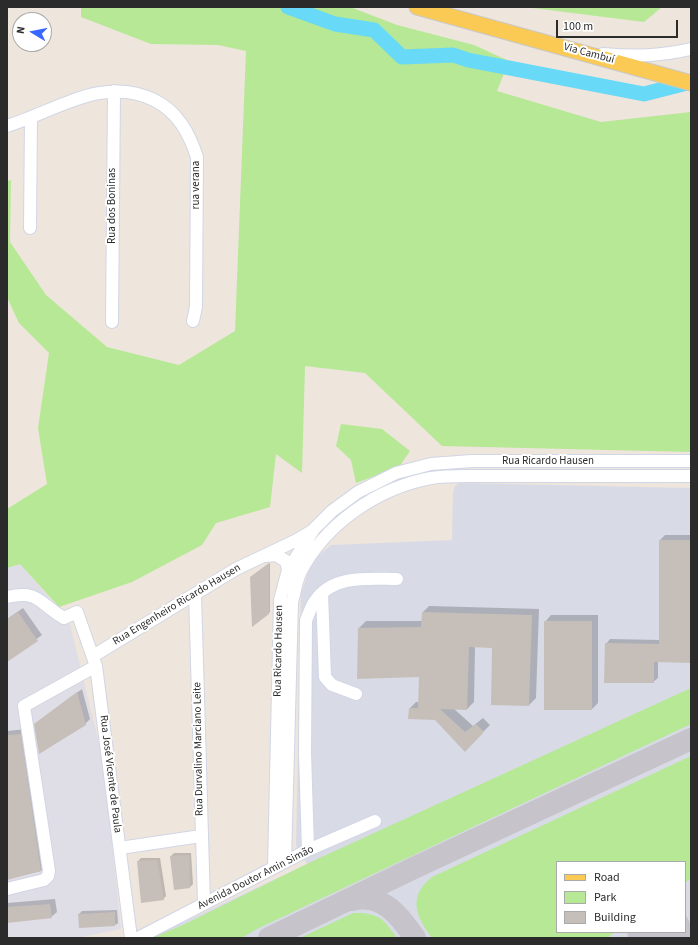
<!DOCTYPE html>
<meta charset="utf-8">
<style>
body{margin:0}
#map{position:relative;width:698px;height:945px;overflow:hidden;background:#eee5dc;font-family:"Source Sans 3",sans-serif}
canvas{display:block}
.frame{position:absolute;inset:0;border:8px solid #2b2b2b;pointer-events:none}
.legend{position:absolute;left:556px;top:861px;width:130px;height:72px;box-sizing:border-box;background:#fff;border:1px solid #aaa;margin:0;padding:5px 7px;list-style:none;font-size:12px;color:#2b2b2b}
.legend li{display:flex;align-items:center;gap:8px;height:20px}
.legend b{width:20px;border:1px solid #aaa}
.north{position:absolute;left:12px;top:12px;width:40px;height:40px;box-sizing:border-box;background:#fff;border:1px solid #aaa;border-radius:50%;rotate:280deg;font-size:11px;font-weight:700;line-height:16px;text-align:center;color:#2b2b2b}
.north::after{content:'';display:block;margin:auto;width:14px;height:18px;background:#3868ff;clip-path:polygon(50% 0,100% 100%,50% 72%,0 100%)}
.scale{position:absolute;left:556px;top:20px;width:122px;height:18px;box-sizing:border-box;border:2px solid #2b2b2b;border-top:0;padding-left:5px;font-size:12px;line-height:14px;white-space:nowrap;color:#2b2b2b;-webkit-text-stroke:3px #fff;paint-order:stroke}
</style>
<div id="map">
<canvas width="698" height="945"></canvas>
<div class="frame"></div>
<ul class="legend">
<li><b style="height:5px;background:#faca55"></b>Road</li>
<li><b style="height:11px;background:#b6e895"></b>Park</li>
<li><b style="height:11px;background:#c6bfb9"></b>Building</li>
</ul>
<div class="north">N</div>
<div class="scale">100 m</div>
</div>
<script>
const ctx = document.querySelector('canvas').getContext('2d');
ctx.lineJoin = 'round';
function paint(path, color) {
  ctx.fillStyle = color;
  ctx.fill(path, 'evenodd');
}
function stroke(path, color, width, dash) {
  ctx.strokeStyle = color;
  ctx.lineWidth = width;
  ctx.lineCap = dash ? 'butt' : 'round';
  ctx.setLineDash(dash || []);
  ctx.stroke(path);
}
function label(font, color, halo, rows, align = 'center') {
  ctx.font = font + ' "Source Sans 3",sans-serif';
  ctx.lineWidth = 4;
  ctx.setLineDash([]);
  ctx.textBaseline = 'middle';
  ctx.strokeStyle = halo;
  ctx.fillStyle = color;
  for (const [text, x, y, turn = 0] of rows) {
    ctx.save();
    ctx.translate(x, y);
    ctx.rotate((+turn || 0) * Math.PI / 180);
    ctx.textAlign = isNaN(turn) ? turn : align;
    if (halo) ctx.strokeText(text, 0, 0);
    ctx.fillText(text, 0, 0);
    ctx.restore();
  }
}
paint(new Path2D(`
 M 20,564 L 69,620 L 104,764 L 121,929 L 77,938 L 7,938 L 7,568 Z`), '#dfdde6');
paint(new Path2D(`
 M 459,483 L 691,488 L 691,938 L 150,938 L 307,864 L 296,846 L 301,594 L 309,570 L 317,557 L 331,545 L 452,540 L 453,492 L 455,486 ZM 557,862 L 685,862 L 685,932 L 557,932 Z`), '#d8dbe6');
paint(new Path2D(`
 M 81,7 L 350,7 L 397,25 L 474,45 L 509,61 L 497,91 L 601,122 L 691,112 L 691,452 L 442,446 L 365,373 L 305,366 L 302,473 L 276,454 L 270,507 L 216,523 L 202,545 L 132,582 L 59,607 L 20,564 L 7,568 L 7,509 L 47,484 L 38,428 L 49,353 L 19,323 L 7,297 L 7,181 L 11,180 L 10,242 L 46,295 L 107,347 L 179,365 L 235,331 L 246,51 L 218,45 L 151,44 L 81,17 Z
 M 525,7 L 662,7 L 644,22 Z
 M 341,424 L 382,429 L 410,451 L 399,467 L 356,483 L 351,460 L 336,446 Z
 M 691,688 L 691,724 L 259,928 L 241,938 L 152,938 L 185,924 L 313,861 Z
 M 691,756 L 691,878 L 685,883 L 685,862 L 557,862 L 557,932 L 615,932 L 607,938 L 432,938 C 416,916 407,897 432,877 Z
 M 353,913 C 378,912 384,919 397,938 L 300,938 Z`), '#b6e895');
paint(new Path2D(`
 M 665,535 L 691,535 L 691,662 L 658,661 L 658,678 L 653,682 L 606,644 L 610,639 L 660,640 L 660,540 Z
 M 270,563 L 270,612 L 268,614 L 253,576 Z
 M 429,606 L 539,609 L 536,698 L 529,705 L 492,704 L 493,647 L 475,647 L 474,702 L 467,709 L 453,708 L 473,726 L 483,718 L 490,725 L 465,750 L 435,719 L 410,708 L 416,702 L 420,702 L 420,676 L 358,678 L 359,628 L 366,621 L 422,621 L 423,612 Z
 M 23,608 L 42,635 L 7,661 L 7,619 Z
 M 551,615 L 598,615 L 598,703 L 592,709 L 545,622 Z
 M 82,689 L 90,719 L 85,724 L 40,720 Z
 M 26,729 L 46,866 L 41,871 L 7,879 L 7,731 Z
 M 174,853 L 191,853 L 193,884 L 190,887 L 175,889 L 171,856 Z
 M 141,858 L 160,858 L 166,896 L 163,899 L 138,861 Z
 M 55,899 L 57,912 L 51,917 L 7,922 L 7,903 Z
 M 117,910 L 118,923 L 115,925 L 79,914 L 82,911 Z`), '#0003');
stroke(new Path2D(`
 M 288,7 L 335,24 L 374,30 L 402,57 L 453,55 L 468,60 L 644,94 L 691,82`), '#68d9f7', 15);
stroke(new Path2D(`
 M 352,900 C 382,892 400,916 415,938
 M 269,938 L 416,867 L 691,739`), '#c6c4ca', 22);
stroke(new Path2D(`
 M 655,938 L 664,932`), '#c6c4ca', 55);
paint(new Path2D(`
 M 659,540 L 691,540 L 691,663 L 654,662 L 654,683 L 604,683 L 605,643 L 659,644 Z
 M 269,563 L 269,614 L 252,627 L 250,577 Z
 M 18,612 L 38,641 L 7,662 L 7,619 Z
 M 422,612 L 532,615 L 529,706 L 491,705 L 492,648 L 469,647 L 467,710 L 440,709 L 465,732 L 476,724 L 484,732 L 465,752 L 435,720 L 408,719 L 409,708 L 418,708 L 419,677 L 357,679 L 358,628 L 421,627 Z
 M 544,621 L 592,621 L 592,710 L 544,710 Z
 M 77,692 L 86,725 L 39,754 L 34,724 Z
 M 21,734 L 41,871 L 7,880 L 7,735 Z
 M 189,855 L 190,888 L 174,890 L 170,856 Z
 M 157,860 L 164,900 L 141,903 L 137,861 Z
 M 50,904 L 52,918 L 7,923 L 7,907 Z
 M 115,912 L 115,926 L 79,928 L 78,914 Z`), '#c6bfb9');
const minor = new Path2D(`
 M 603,54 C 636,57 659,56 691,49
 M 7,126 C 56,111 103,75 154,100 C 178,112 189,133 197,157 L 196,307 L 193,321
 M 30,228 L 31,117
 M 112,322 L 114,91
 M 265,556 L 276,555 L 286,561 L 288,570
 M 322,593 L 325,677 L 332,685 L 356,694
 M 195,594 L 204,904
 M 7,597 C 40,590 38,603 64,618 L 77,612 L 96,666 L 131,938
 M 93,656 L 236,569 L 297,540 L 312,531
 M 120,848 L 201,836
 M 308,850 L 305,753 L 306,620 C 309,614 311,606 315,601 C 333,574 370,579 397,579
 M 285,861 L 292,602 C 295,593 296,582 300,573 C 325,524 377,488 431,478 C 443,476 456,476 467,476 L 691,476
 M 274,867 L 280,600 L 288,570 L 314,529 L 332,511 L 358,492 L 396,473 L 431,464 L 472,461 L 691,461
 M 7,889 L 44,880 L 48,876 L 49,871 L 24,706 L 96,666
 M 138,938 L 308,850 L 375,821`);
const major = new Path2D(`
 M 417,7 L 691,83`);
stroke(minor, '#d1d6e5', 14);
stroke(major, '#c8c8c8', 17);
stroke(minor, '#fff', 12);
stroke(major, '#faca55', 15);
label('11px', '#2b2b2b', '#fff', [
 ["Via Cambuí",589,54,15],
 ["rua verana",197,185,-90],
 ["Rua dos Boninas",113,206,-90],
 ["Rua Ricardo Hausen",548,462],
 ["Rua Engenheiro Ricardo Hausen",177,605,-31],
 ["Rua Ricardo Hausen",279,651,-89],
 ["Rua Durvalino Marciano Leite",199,749,-91],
 ["Rua José Vicente de Paula",110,774,83],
 ["Avenida Doutor Amin Simão",256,878,-27]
]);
</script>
